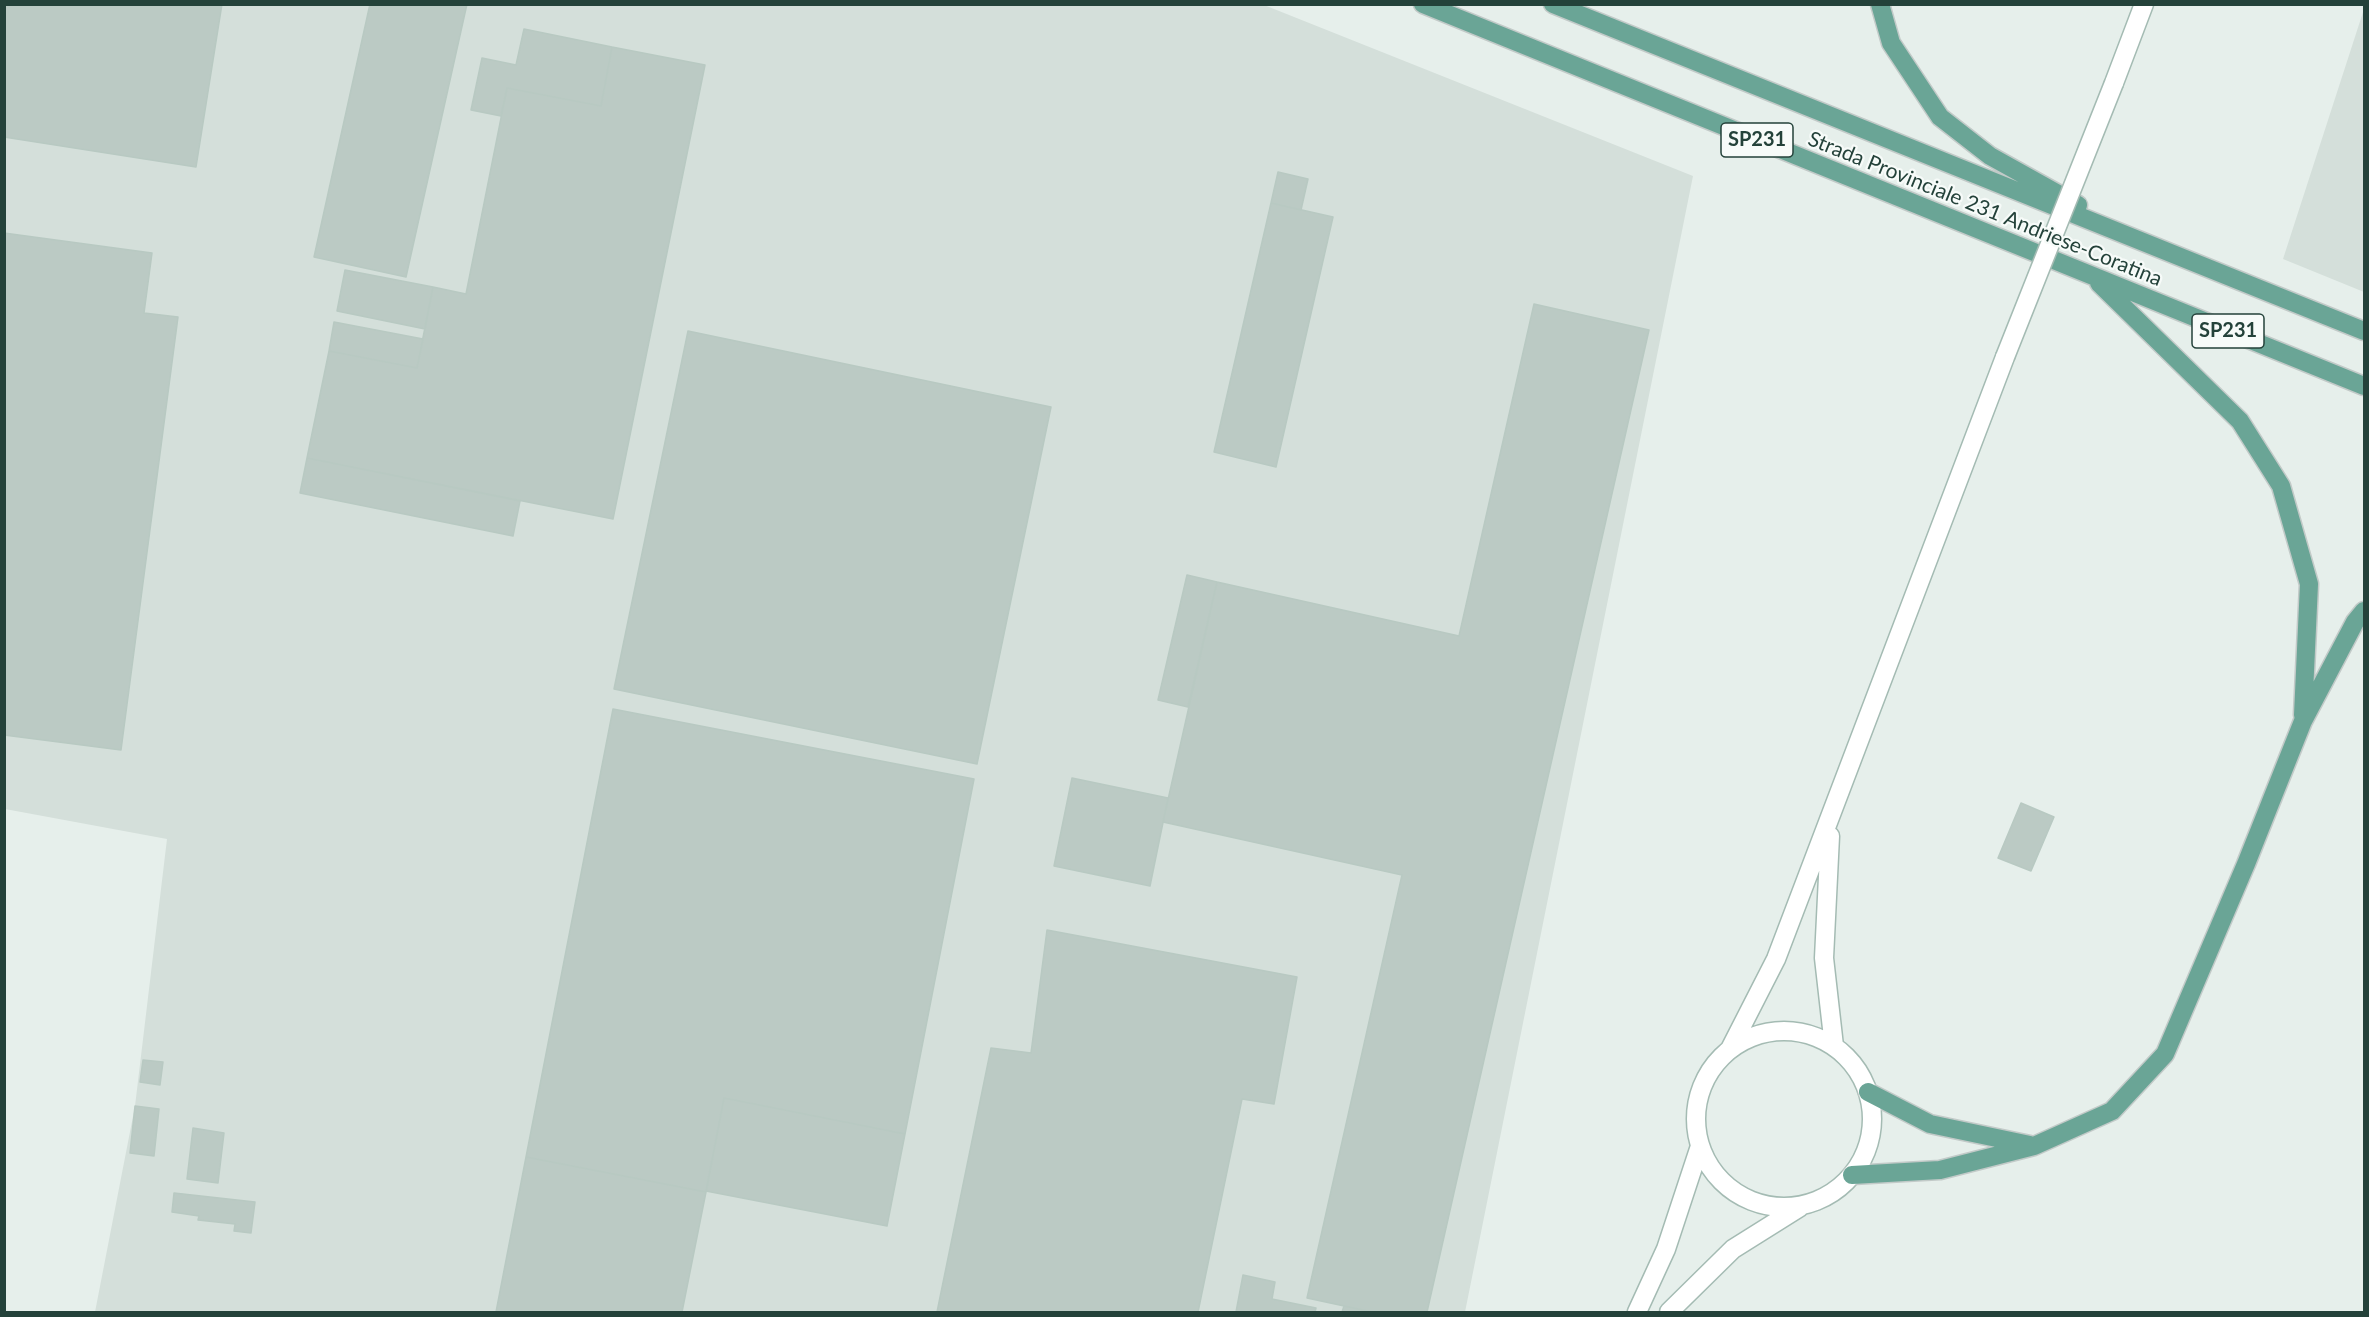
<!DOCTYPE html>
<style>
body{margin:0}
#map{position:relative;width:2369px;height:1317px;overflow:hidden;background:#e6efeb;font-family:Lato,sans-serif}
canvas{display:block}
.frame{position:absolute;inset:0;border:6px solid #24423a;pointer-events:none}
</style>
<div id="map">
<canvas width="2369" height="1317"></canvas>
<div class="frame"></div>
</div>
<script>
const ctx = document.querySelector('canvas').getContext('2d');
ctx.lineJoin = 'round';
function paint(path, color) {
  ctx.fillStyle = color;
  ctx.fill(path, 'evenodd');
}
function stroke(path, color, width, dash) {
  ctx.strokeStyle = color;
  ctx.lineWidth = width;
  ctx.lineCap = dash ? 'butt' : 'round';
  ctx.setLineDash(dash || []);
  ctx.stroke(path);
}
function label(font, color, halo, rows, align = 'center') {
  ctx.font = font + ' Lato,sans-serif';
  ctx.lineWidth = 4.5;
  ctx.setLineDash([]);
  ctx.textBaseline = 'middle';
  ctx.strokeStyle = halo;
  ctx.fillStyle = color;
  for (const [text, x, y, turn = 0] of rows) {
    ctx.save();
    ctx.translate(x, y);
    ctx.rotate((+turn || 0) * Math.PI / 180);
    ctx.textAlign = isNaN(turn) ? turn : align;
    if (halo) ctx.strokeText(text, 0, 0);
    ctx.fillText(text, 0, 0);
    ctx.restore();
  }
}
paint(new Path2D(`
 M 4,5 L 1264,5 L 1693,176 L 1465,1312 L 95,1312 L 135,1106 L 167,839 L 5,809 Z
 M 2364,9 L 2364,292 L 2283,259 Z`), '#d4dfda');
const building = new Path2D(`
 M 4,4 L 222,4 L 196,167 L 4,137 Z
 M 370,4 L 467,4 L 406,277 L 314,257 Z
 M 524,29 L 612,47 L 601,106 L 507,88 L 501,116 L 471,110 L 482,58 L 516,65 Z
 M 612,47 L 705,65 L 613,519 L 307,458 L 329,351 L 417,368 L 433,287 L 466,294 L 507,88 L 601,106 Z
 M 1278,172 L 1308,179 L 1301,210 L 1271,203 Z
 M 1271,203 L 1333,217 L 1276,467 L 1214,452 Z
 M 4,233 L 152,253 L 144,313 L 178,317 L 121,750 L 4,735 Z
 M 345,270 L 433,287 L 425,329 L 337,311 Z
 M 1534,304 L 1649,330 L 1427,1312 L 1372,1312 L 1307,1298 L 1402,875 L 1163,822 L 1217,582 L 1459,636 Z
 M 334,322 L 423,339 L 417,368 L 329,351 Z
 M 688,331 L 1051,407 L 977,764 L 614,689 Z
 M 307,458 L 520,501 L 513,536 L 300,493 Z
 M 1187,575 L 1217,582 L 1188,707 L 1158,700 Z
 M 613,709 L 974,779 L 905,1134 L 724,1098 L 706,1192 L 526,1157 Z
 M 1072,778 L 1168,798 L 1150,886 L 1054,866 Z
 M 2021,803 L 2054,817 L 2031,871 L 1998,858 Z
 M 1047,930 L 1297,977 L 1274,1104 L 1242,1099 L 1198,1312 L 937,1312 L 991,1048 L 1031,1053 Z
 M 143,1060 L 163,1062 L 160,1085 L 140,1082 Z
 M 724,1098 L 905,1134 L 887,1226 L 706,1191 Z
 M 135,1106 L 159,1109 L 154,1156 L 130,1153 Z
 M 193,1128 L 224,1133 L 218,1183 L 187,1179 Z
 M 526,1157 L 706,1192 L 682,1312 L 496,1312 Z
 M 174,1193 L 255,1202 L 251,1233 L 234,1231 L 235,1224 L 198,1220 L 199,1216 L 172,1212 Z
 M 1243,1275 L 1275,1282 L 1272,1299 L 1316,1308 L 1315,1312 L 1236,1312 Z
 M 1344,1306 L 1372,1312 L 1342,1312 Z`);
paint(building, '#bbcac4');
stroke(building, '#b8c9c2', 1.5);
const secondary = new Path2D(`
 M 2114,83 L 2144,4
 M 1830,836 L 1824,958 L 1834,1046
 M1696 1119a88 88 0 1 1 176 0a88 88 0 1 1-176 0Z
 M 1730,1049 L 1776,959 L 2005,357
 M 1637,1312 L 1666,1249 L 1700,1146
 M 1669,1312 L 1733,1249 L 1800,1207`);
const primary = new Path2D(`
 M 1423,4 L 2364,386
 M 1553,4 L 2364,331
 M 1880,4 L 1891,43 L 1940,117 L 1990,156 L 2078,205
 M 2099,283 L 2240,421 L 2281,486 L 2309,584 L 2303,715
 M 1868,1092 L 1930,1124 L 2030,1145
 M 1852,1175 L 1940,1170 L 2034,1146 L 2112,1111 L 2165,1054 L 2246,864 L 2303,721 L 2355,622 L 2364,611`);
stroke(secondary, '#a4bbb3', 21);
stroke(primary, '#c2cac8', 21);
stroke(secondary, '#fff', 18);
stroke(primary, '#6aa596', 18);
const secondaryBridge = new Path2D(`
 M 2005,357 L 2114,83`);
stroke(secondaryBridge, '#a4bbb3', 21, []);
stroke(secondaryBridge, '#fff', 18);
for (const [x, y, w] of [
 [1757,140,72],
 [2228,331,72]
]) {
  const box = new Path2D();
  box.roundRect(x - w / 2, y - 17, w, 34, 4.5);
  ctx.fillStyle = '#f7fbf9';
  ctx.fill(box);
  stroke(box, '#24423a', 1.5);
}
label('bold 20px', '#24423a', null, [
 ["SP231",1757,140],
 ["SP231",2228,331]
]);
label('21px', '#24423a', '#f7fbf9', [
 ["Strada Provinciale 231 Andriese-Coratina",1985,209,22]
]);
</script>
